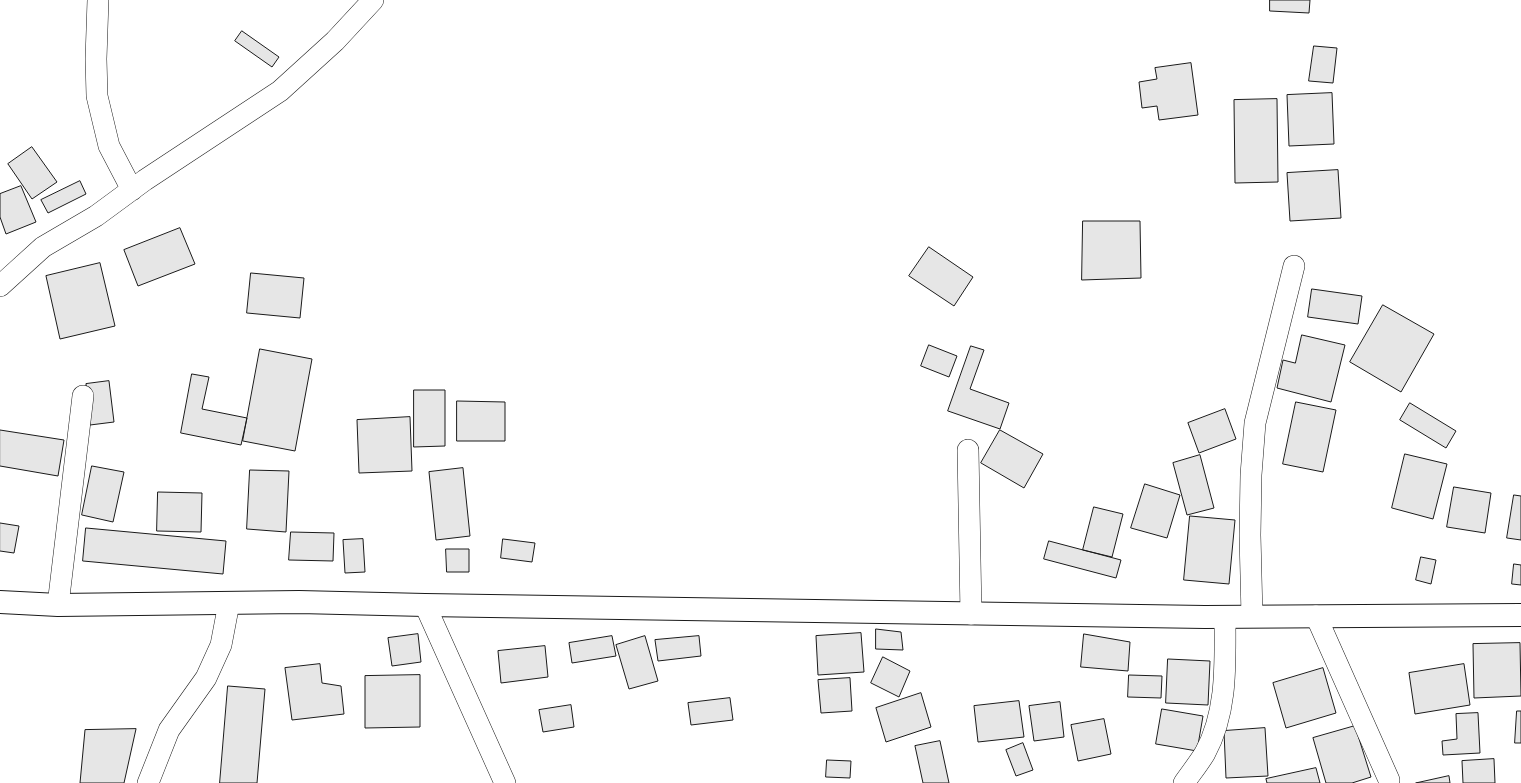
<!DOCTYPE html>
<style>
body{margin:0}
canvas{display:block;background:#fff}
</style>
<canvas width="1521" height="783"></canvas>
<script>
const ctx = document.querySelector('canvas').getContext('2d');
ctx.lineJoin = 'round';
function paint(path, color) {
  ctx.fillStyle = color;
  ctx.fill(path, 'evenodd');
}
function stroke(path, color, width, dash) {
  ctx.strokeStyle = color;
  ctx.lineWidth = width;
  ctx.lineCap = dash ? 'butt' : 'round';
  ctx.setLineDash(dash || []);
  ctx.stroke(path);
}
const building = new Path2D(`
 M 1270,0 L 1310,0 L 1309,13 L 1270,11 Z
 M 242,31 L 279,57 L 272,67 L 235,41 Z
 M 1314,46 L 1337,48 L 1333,83 L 1309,81 Z
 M 1191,63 L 1198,115 L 1159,120 L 1157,106 L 1142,108 L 1139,82 L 1157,79 L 1155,68 Z
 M 1332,93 L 1334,144 L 1289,146 L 1287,95 Z
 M 1277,99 L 1278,182 L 1235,183 L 1234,100 Z
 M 32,147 L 57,182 L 32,199 L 8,164 Z
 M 1338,170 L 1341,218 L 1290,221 L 1287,173 Z
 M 80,181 L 86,194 L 48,213 L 41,200 Z
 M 21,186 L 36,222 L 6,234 L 0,217 L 0,194 Z
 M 1083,221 L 1140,221 L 1141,278 L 1082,280 Z
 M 180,228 L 195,264 L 138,286 L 124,250 Z
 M 929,247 L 973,277 L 954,306 L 909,276 Z
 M 100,263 L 115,326 L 60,339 L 46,276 Z
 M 251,273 L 304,278 L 300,318 L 247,313 Z
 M 1312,289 L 1362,296 L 1358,324 L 1308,317 Z
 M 1383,305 L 1434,334 L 1401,392 L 1350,362 Z
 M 1302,335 L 1345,345 L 1331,402 L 1277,388 L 1283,360 L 1295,363 Z
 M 929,345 L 957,356 L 949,377 L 921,366 Z
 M 971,346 L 984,350 L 970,389 L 1009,403 L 1000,429 L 948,411 Z
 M 260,349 L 312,359 L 295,451 L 243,441 Z
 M 192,374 L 209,377 L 202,409 L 247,418 L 241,445 L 181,433 Z
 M 109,381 L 114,422 L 90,425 L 86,384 Z
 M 414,390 L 445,390 L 445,446 L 414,447 Z
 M 457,401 L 505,402 L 505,441 L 457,441 Z
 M 1296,402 L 1336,410 L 1323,472 L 1283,464 Z
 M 1410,403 L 1456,431 L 1446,448 L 1400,420 Z
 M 1225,409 L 1236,439 L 1199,453 L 1188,423 Z
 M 410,417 L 412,471 L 359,473 L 357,420 Z
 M 0,430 L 64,440 L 58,476 L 0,466 Z
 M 1000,430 L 1043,454 L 1024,488 L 981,463 Z
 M 1405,454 L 1447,464 L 1433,519 L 1392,508 Z
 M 1200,455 L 1214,508 L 1187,515 L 1173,463 Z
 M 92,466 L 124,472 L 113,522 L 82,515 Z
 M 463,468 L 470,536 L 436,540 L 429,472 Z
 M 250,470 L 289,471 L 286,532 L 247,529 Z
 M 1145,484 L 1180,495 L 1167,538 L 1131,528 Z
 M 1454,487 L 1491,493 L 1485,533 L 1447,527 Z
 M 158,492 L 202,493 L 201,532 L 157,531 Z
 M 1514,495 L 1521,496 L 1521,540 L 1507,538 Z
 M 1094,507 L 1123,514 L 1112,557 L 1083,550 Z
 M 1190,516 L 1235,520 L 1229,584 L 1184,580 Z
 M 0,523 L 19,526 L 14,553 L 0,551 Z
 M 86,528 L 226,541 L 223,574 L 83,561 Z
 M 291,532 L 334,533 L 333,561 L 289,560 Z
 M 363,539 L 365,572 L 345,573 L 343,540 Z
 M 503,539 L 535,543 L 532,562 L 501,558 Z
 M 1049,541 L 1121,560 L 1116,578 L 1044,559 Z
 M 446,549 L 469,549 L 469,572 L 447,572 Z
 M 1421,557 L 1436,560 L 1431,584 L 1416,580 Z
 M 1514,564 L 1521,565 L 1521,585 L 1512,584 Z
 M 876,629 L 901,632 L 903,650 L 876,649 Z
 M 861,633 L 864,672 L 818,675 L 816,636 Z
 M 418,634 L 421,662 L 392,666 L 388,638 Z
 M 1084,634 L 1130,642 L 1128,671 L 1081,667 Z
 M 612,636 L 616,656 L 572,663 L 569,643 Z
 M 645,636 L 658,681 L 629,689 L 616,645 Z
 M 699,636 L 701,656 L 658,661 L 655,640 Z
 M 1520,643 L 1521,696 L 1474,698 L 1473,644 Z
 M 545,646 L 548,677 L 501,683 L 498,651 Z
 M 883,657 L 910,671 L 899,697 L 871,683 Z
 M 1168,659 L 1210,661 L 1208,705 L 1166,703 Z
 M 320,664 L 322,683 L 341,686 L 344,714 L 292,720 L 285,668 Z
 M 1464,664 L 1470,705 L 1415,714 L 1409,673 Z
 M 1323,668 L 1336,713 L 1286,728 L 1273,683 Z
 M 420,675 L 420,727 L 365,728 L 365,676 Z
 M 1129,675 L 1162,676 L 1161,698 L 1128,697 Z
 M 850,678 L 852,711 L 821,713 L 818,680 Z
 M 228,686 L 265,689 L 257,783 L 220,783 Z
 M 921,693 L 931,727 L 886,742 L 876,708 Z
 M 730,698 L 733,720 L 691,725 L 688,703 Z
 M 1019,701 L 1024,737 L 978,742 L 974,706 Z
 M 1060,702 L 1064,737 L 1034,741 L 1029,706 Z
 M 571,705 L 574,727 L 543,732 L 539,710 Z
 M 1162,709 L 1203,716 L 1197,751 L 1156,744 Z
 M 1517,711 L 1521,711 L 1521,743 L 1515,743 Z
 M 1478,713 L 1480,753 L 1443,755 L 1442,741 L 1457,739 L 1456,714 Z
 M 1104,719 L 1111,754 L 1078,761 L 1071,725 Z
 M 1355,726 L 1371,777 L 1352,783 L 1326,783 L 1313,738 Z
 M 1265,728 L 1268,776 L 1226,778 L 1224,731 Z
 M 136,729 L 124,783 L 80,783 L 85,730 Z
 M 940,741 L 949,783 L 923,783 L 915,746 Z
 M 1023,743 L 1033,770 L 1016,776 L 1006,750 Z
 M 1494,759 L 1495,783 L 1463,783 L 1462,761 Z
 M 827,760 L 851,761 L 850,778 L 826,777 Z
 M 1316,768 L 1320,783 L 1267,783 L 1266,779 Z
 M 1449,776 L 1450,783 L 1416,783 Z`);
paint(building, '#e6e6e6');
stroke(building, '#1a1a1a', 1);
const street = new Path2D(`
 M 98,0 L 96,59 L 97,96 L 109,146 L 132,190
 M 0,286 L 43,247 L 96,216 L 145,180 L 280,91 L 335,41 L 373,0
 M 968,450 L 971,614
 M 58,605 L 83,396
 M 425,605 L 505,783
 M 1252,616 L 1250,535 L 1251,475 L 1255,423 L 1294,266
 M 1316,616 L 1389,780
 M 148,783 L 169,730 L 206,678 L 221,645 L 229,603
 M 1184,783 C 1191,773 1199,763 1205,753 C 1228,711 1225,662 1225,617`);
const secondary = new Path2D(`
 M 0,602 L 58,605 L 299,602 L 425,605 L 1205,617 L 1521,615`);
stroke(street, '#1a1a1a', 22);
stroke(secondary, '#1a1a1a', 24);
stroke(street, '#fff', 21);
stroke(secondary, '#fff', 22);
</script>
